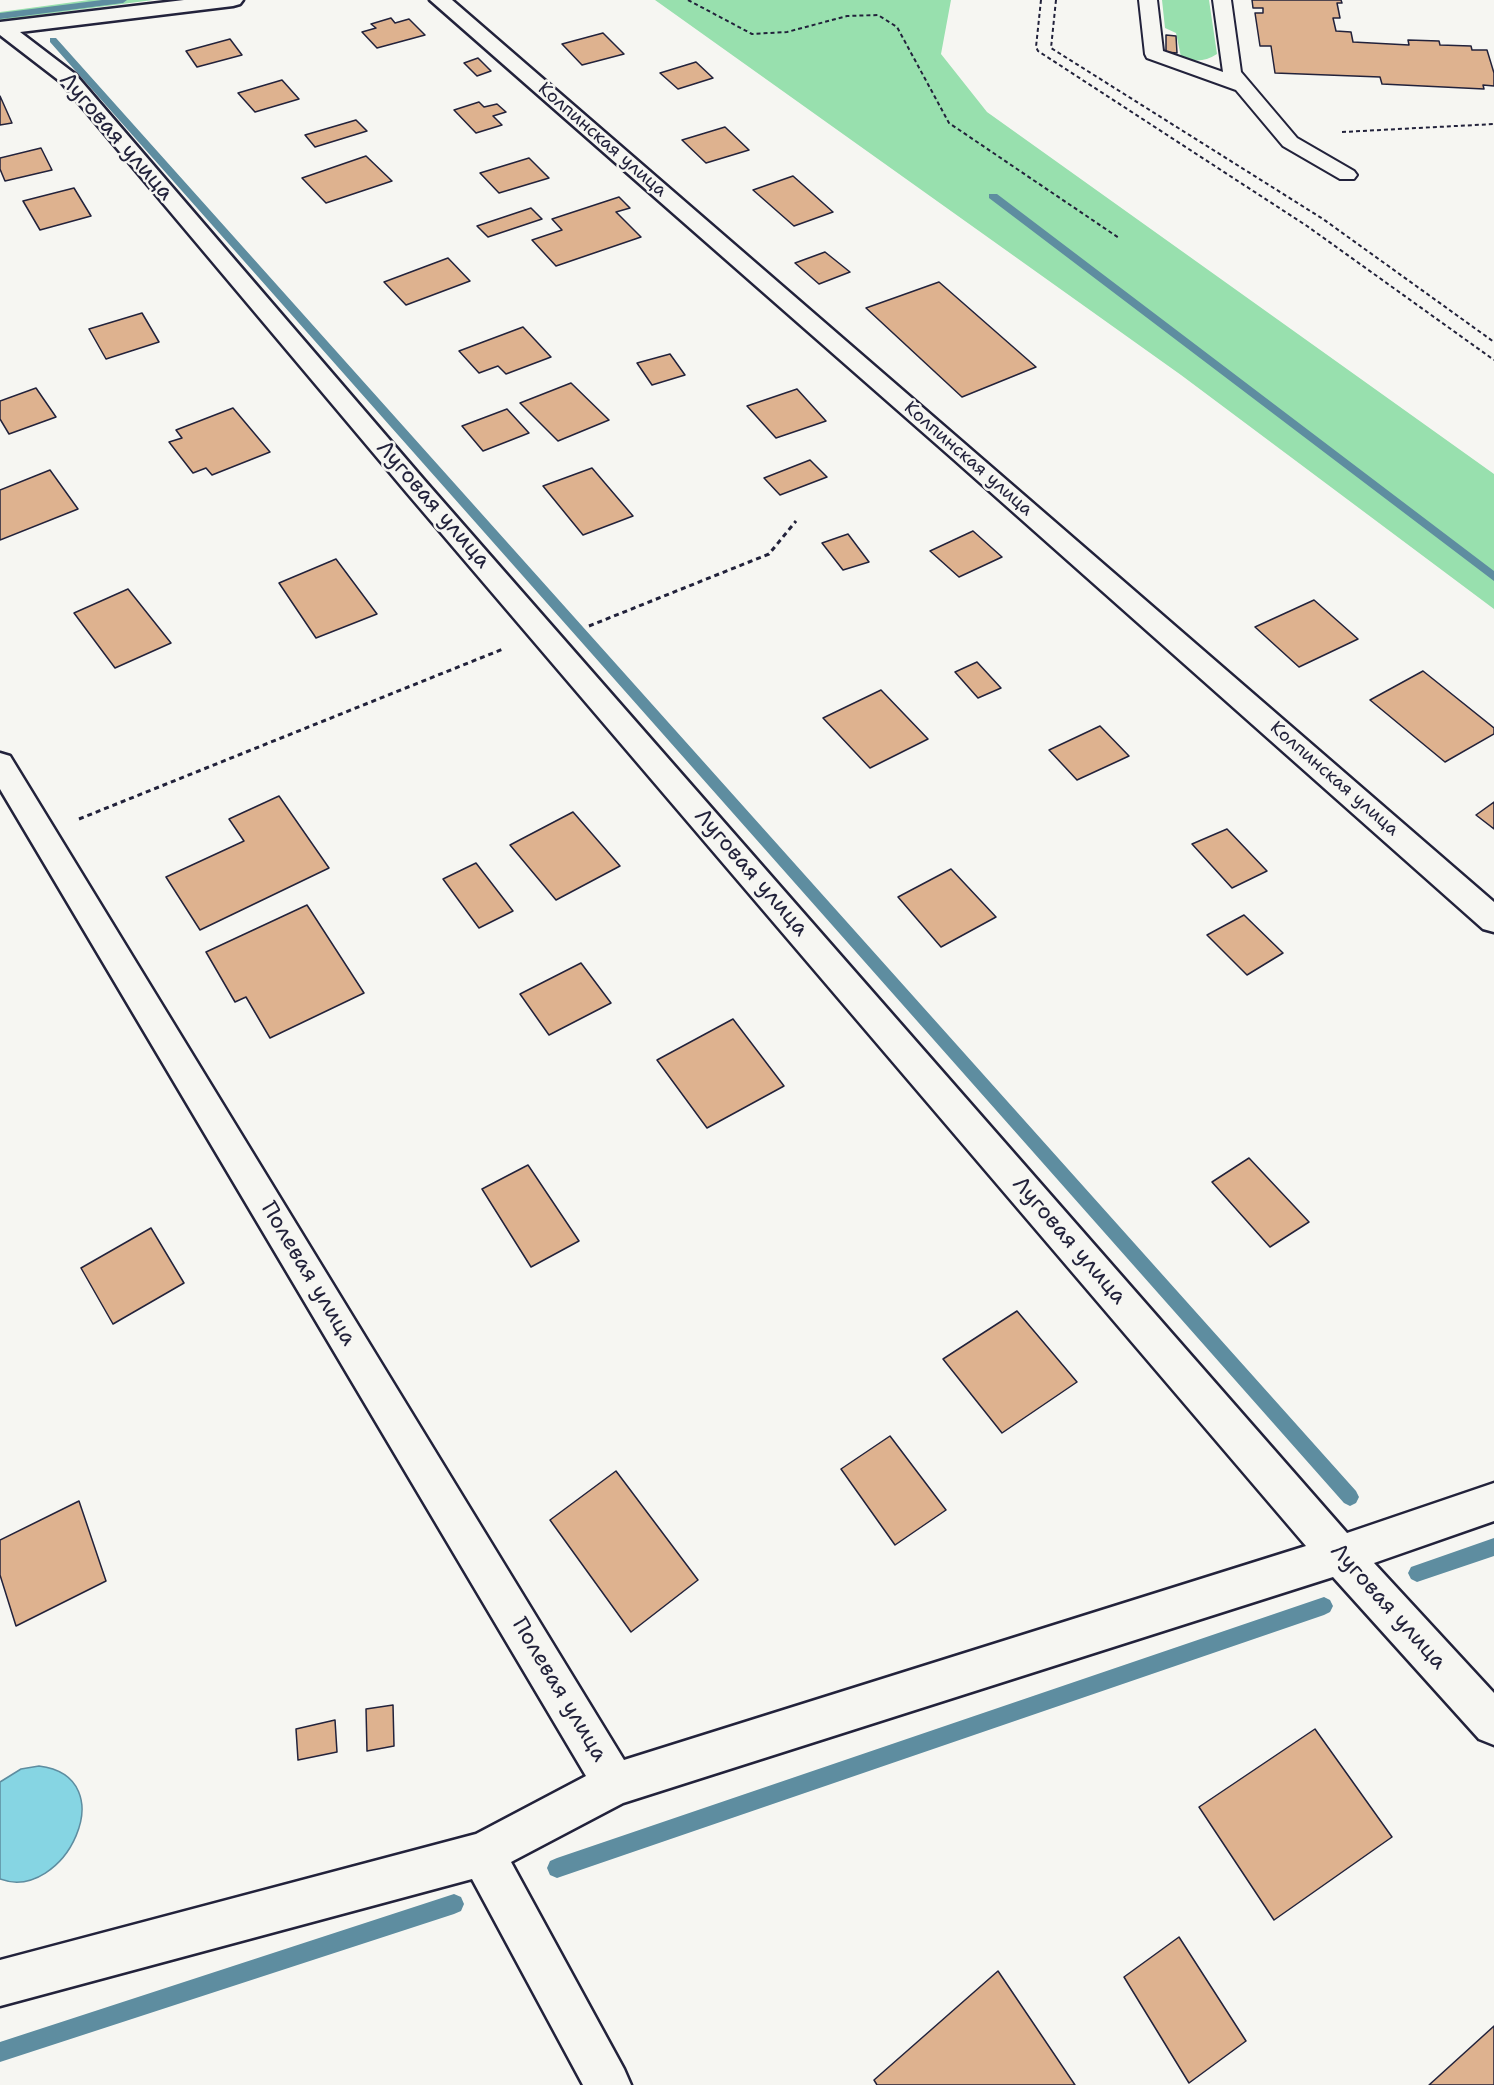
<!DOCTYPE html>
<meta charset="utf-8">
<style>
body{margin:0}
canvas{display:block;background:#f6f6f2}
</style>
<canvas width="1494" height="2085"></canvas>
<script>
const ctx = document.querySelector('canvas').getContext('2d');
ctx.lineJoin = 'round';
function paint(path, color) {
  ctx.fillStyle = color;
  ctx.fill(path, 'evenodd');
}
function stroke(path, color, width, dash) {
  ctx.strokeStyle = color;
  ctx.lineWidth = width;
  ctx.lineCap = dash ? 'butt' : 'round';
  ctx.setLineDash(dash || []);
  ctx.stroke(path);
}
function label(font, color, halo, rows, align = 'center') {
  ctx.font = font + ' "Shantell Sans",sans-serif';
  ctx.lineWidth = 5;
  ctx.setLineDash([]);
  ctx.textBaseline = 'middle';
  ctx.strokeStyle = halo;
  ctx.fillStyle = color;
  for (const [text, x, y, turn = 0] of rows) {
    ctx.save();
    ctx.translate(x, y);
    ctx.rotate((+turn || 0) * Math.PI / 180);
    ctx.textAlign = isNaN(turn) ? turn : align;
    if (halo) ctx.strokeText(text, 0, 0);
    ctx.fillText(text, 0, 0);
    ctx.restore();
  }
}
paint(new Path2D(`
 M 89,0 L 153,0 L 0,20 L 0,12 Z
 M 655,0 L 951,0 L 941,54 L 987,112 L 1494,474 L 1494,609 L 1181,375 Z
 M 1162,0 L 1209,0 L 1217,54 C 1204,62 1195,62 1181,57 L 1176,33 L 1165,28 Z`), '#98e0ae');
const water = new Path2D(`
 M 39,1766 C 126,1777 64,1903 0,1879 L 0,1782 L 21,1769 Z`);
paint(water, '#86d5e3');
stroke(water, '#5e8da0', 1.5);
paint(new Path2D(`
 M 102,0 L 127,0 L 123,3 L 0,19 L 0,13 Z
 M 50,38 L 56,38 L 1356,1491 L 1359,1497 L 1356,1503 L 1350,1506 L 1344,1503 L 50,42 Z
 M 989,194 L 997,194 L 1494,571 L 1494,581 L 989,198 Z
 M 1494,1538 L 1494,1556 L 1417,1582 L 1411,1579 L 1408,1573 L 1411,1567 Z
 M 1324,1597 L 1330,1600 L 1333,1606 L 1330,1612 L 1324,1615 L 557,1878 L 550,1875 L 547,1868 L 550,1861 L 557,1858 Z
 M 454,1894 L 461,1897 L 464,1904 L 461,1911 L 454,1914 L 0,2062 L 0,2042 Z`), '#5e8da0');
const building = new Path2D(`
 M 1252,0 L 1341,0 L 1342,3 L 1337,3 L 1340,18 L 1333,18 L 1336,31 L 1351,32 L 1353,42 L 1409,45 L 1408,40 L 1439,41 L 1440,45 L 1471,46 L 1472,50 L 1487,50 L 1494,73 L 1494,86 L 1483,85 L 1484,89 L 1382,84 L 1380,77 L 1275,73 L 1271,46 L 1260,46 L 1255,13 L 1263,13 L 1263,8 L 1253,8 Z
 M 391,18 L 395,23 L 409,19 L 425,35 L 377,48 L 362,32 L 376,28 L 371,24 Z
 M 603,33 L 624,54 L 582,65 L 562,44 Z
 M 1166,35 L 1176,36 L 1177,53 L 1166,52 Z
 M 230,39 L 242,55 L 197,67 L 186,51 Z
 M 478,58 L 491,71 L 477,76 L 464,63 Z
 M 696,62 L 713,78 L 678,89 L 660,73 Z
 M 282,80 L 299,99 L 255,112 L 238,93 Z
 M 0,96 L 12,123 L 0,125 Z
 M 479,102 L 484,107 L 497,104 L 506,112 L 493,116 L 502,125 L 476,133 L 454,110 Z
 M 356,120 L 367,131 L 315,147 L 305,135 Z
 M 725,127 L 749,150 L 706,163 L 682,140 Z
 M 41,148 L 52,170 L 5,181 L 0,169 L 0,158 Z
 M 366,156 L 392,181 L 326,203 L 302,178 Z
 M 529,158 L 549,178 L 499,193 L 480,173 Z
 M 793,176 L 833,212 L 794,226 L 753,190 Z
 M 74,188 L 91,216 L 40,230 L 23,201 Z
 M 619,197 L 630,208 L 616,212 L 641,237 L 556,266 L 532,240 L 562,230 L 552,219 Z
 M 531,208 L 542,219 L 488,237 L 477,226 Z
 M 825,252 L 850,272 L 819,284 L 795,263 Z
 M 448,258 L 470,281 L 406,305 L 384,282 Z
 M 939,282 L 1036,367 L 962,397 L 866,308 Z
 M 142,313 L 159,342 L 106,359 L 89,329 Z
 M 523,327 L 551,357 L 506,374 L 498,366 L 479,373 L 459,351 Z
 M 670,354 L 685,375 L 652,385 L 637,363 Z
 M 571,383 L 609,420 L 558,441 L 520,403 Z
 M 36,388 L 56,417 L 9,434 L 0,419 L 0,401 Z
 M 797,389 L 826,421 L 776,438 L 747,406 Z
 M 233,408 L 270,452 L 212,475 L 206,468 L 193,473 L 169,442 L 182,438 L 176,430 Z
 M 507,409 L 529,433 L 483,451 L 462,426 Z
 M 810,460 L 827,477 L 780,495 L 764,478 Z
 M 592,468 L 633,516 L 583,535 L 543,486 Z
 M 50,470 L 78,509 L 0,540 L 0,490 Z
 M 973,531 L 1002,557 L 959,577 L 930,551 Z
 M 848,534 L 869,562 L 843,570 L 822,543 Z
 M 336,559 L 377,614 L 316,638 L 279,583 Z
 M 128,589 L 171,643 L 115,668 L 74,613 Z
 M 1314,600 L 1358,639 L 1299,667 L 1255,627 Z
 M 977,662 L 1001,688 L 978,698 L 955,672 Z
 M 1423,671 L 1494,728 L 1494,734 L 1445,762 L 1370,700 Z
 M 881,690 L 928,739 L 870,768 L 823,718 Z
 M 1100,726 L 1129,756 L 1077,780 L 1049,750 Z
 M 279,796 L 329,868 L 200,930 L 166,877 L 244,841 L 229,819 Z
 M 1494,802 L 1494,829 L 1476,815 Z
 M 573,812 L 620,866 L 556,900 L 510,845 Z
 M 1227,829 L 1267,871 L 1232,888 L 1192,844 Z
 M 476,863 L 513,911 L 479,928 L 443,879 Z
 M 951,869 L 996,917 L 941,947 L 898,897 Z
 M 307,905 L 364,993 L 270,1038 L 246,997 L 235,1002 L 206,952 Z
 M 1244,915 L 1283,953 L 1247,975 L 1207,935 Z
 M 581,963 L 611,1003 L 549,1035 L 520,994 Z
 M 733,1019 L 784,1086 L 707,1128 L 657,1060 Z
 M 1249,1158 L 1309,1222 L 1270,1247 L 1212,1182 Z
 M 528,1165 L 579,1241 L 531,1267 L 482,1189 Z
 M 151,1228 L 184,1283 L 113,1324 L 81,1268 Z
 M 1017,1311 L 1077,1382 L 1002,1433 L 943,1359 Z
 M 890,1436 L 946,1510 L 895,1545 L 841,1469 Z
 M 616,1471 L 698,1580 L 631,1632 L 550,1520 Z
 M 79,1501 L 106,1581 L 16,1626 L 0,1575 L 0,1540 Z
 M 393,1705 L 394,1746 L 367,1751 L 366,1709 Z
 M 335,1720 L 337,1752 L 298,1760 L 296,1729 Z
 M 1315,1729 L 1392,1837 L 1274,1920 L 1199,1807 Z
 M 1179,1937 L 1246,2041 L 1189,2083 L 1124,1977 Z
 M 998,1971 L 1075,2085 L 877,2085 L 874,2080 Z
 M 1494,2026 L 1494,2085 L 1429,2085 Z`);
paint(building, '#deb28f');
stroke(building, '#22223b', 1.5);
const service = new Path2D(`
 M 1139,0 L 1157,0 L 1163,51 L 1223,72 L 1213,0 L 1231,0 L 1241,72 L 1297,138 L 1354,171 L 1357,175 L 1354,179 L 1340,179 L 1283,146 L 1236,90 L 1147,58 L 1145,54 Z`);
const minor = new Path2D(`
 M 184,0 L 243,0 L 240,4 L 233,6 L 20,32 L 75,74 L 425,481 L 1347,1533 L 1494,1483 L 1494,1521 L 1374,1563 L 1494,1693 L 1494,1745 L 1479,1739 L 1333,1577 L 623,1803 L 511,1862 L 624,2069 L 631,2085 L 583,2085 L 472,1879 L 0,2006 L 0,1960 L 476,1834 L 586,1776 L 0,789 L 0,753 L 10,756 L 624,1760 L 1306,1546 L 407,493 L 61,82 L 0,35 L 0,22 Z
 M 430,0 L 452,0 L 1494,902 L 1494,932 L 1483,929 L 951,457 Z`);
stroke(service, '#22223b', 4);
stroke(minor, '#22223b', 5);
stroke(new Path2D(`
 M 688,0 L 752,34 L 787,32 L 847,16 L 878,15 L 897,27 L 949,123 L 1119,238
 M 1041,0 L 1036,47 L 1038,51 L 1307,226 L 1494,360
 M 1056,0 L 1051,48 L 1323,219 L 1494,342
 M 1342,132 L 1494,124`), '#22223b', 2, [4, 3]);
stroke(new Path2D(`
 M 589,626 L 769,554 L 796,521
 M 79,819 L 503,649`), '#22223b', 3, [5, 4]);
paint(service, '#f6f6f2');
paint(minor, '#f6f6f2');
label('18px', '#22223b', '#f6f6f2', [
 ["Колпинская улица",602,140,41],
 ["Колпинская улица",968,459,41],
 ["Колпинская улица",1334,779,41]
]);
label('22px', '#22223b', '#f6f6f2', [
 ["Луговая улица",116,137,49],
 ["Луговая улица",433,505,49],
 ["Луговая улица",751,873,49],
 ["Луговая улица",1069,1241,49],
 ["Полевая улица",308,1274,59],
 ["Луговая улица",1388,1607,48],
 ["Полевая улица",559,1690,59]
]);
</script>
